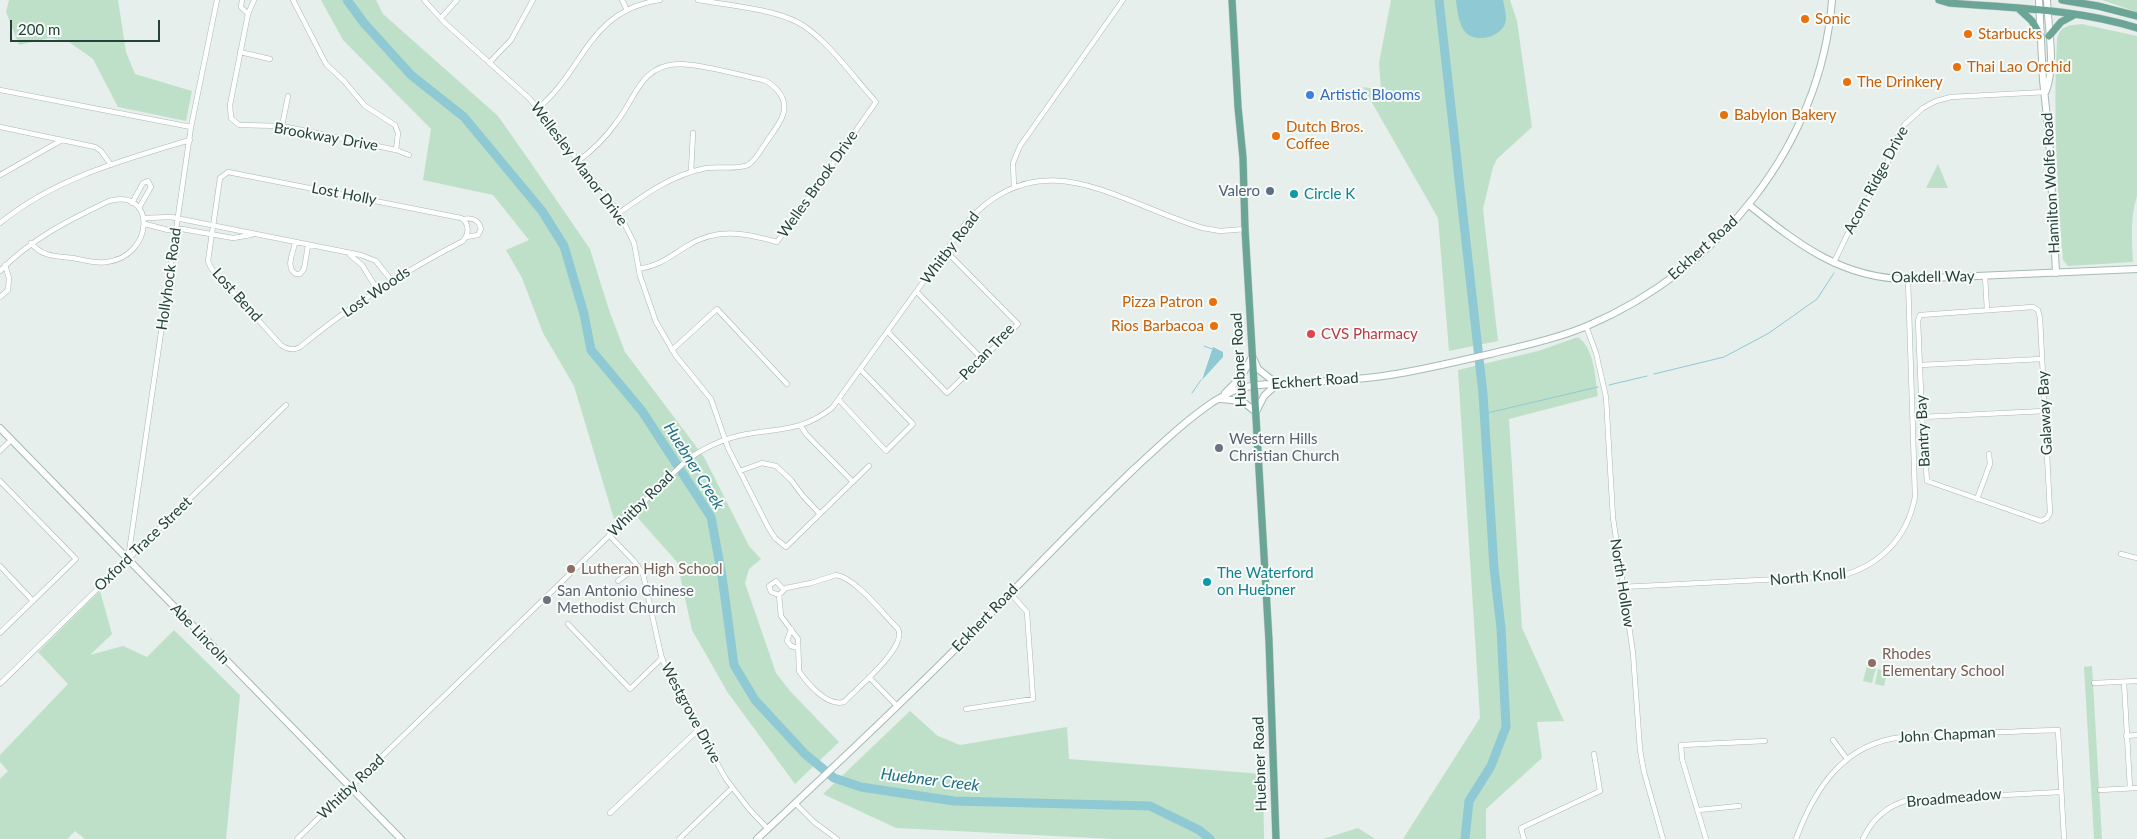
<!DOCTYPE html>
<style>
body{margin:0}
#map{position:relative;width:2137px;height:839px;overflow:hidden;background:#e6efeb;font-family:Lato,sans-serif}
canvas{display:block}
.scale{position:absolute;left:10px;top:20px;width:150px;height:22px;box-sizing:border-box;border:2px solid #24423a;border-top:0;padding-left:6px;font-size:15px;line-height:18px;white-space:nowrap;color:#24423a;-webkit-text-stroke:4px #f7fbf9;paint-order:stroke}
</style>
<div id="map">
<canvas width="2137" height="839"></canvas>
<div class="scale">200 m</div>
</div>
<script>
const ctx = document.querySelector('canvas').getContext('2d');
ctx.lineJoin = 'round';
function paint(path, color) {
  ctx.fillStyle = color;
  ctx.fill(path, 'evenodd');
}
function stroke(path, color, width, dash) {
  ctx.strokeStyle = color;
  ctx.lineWidth = width;
  ctx.lineCap = dash ? 'butt' : 'round';
  ctx.setLineDash(dash || []);
  ctx.stroke(path);
}
function label(font, color, halo, rows, align = 'center') {
  ctx.font = font + ' Lato,sans-serif';
  ctx.lineWidth = 4;
  ctx.setLineDash([]);
  ctx.textBaseline = 'middle';
  ctx.strokeStyle = halo;
  ctx.fillStyle = color;
  for (const [text, x, y, turn = 0] of rows) {
    ctx.save();
    ctx.translate(x, y);
    ctx.rotate((+turn || 0) * Math.PI / 180);
    ctx.textAlign = isNaN(turn) ? turn : align;
    if (halo) ctx.strokeText(text, 0, 0);
    ctx.fillText(text, 0, 0);
    ctx.restore();
  }
}
paint(new Path2D(`
 M 9,0 L 118,0 L 126,52 L 135,74 L 192,91 L 186,121 L 118,107 L 93,59 L 69,42 L 50,38 L 19,45 L 6,12 Z
 M 321,0 L 376,0 L 383,14 L 498,116 L 531,163 L 590,249 L 609,310 L 625,352 L 704,457 L 749,546 L 761,559 L 749,569 L 745,583 L 776,673 L 790,691 L 839,742 L 795,784 L 728,693 L 692,630 L 677,562 L 637,517 L 614,519 L 574,386 L 543,333 L 522,278 L 506,250 L 529,240 L 493,195 L 423,180 L 431,129 L 343,40 Z
 M 1391,0 L 1510,0 L 1517,21 L 1532,127 L 1497,159 L 1493,167 L 1483,209 L 1498,341 L 1449,351 L 1438,218 L 1363,87 L 1381,90 L 1379,63 Z
 M 2102,0 L 2137,0 L 2137,12 Z
 M 2082,24 L 2137,36 L 2137,196 C 2130,218 2132,239 2133,262 L 2068,266 L 2063,260 C 2057,186 2053,114 2057,40 C 2059,26 2069,25 2082,24 Z
 M 1938,164 L 1948,188 L 1926,188 Z
 M 1578,337 C 1595,349 1595,378 1598,396 L 1509,419 L 1522,628 L 1564,721 L 1537,722 L 1542,758 L 1486,809 L 1486,839 L 1403,839 L 1480,718 L 1458,370 L 1538,351 Z
 M 100,591 L 112,634 L 90,655 L 123,646 L 147,657 L 174,630 L 240,695 L 226,839 L 85,839 L 75,831 L 67,839 L 0,839 L 0,779 L 8,771 L 0,762 L 0,755 L 68,684 L 38,652 Z
 M 1867,666 L 1876,668 L 1872,683 L 1863,681 Z
 M 2092,666 L 2102,839 L 2094,839 L 2084,667 Z
 M 1878,669 L 1887,672 L 1884,686 L 1875,684 Z
 M 910,711 L 938,736 L 960,745 L 1067,727 L 1069,759 L 1263,774 L 1264,839 L 1114,839 L 896,828 L 823,794 Z
 M 1358,828 L 1375,839 L 1323,839 Z`), '#bfe0c8');
paint(new Path2D(`
 M 1456,0 L 1503,0 C 1504,6 1506,13 1506,19 C 1505,36 1478,44 1466,33 C 1459,26 1457,10 1456,0 Z
 M 1213,347 L 1223,352 L 1223,357 L 1202,380 Z`), '#8ec9d4');
stroke(new Path2D(`
 M 1204,346 L 1212,349
 M 1654,374 L 1724,357 L 1769,333 L 1817,299 L 1834,273
 M 1609,385 L 1647,376
 M 1192,393 L 1201,380
 M 1483,414 L 1598,387`), '#8ec9d4', 1);
stroke(new Path2D(`
 M 347,0 L 364,23 L 411,75 L 464,117 L 542,211 L 564,246 L 584,314 L 591,350 L 642,411 L 711,517 L 722,576 L 734,665 L 755,700 L 805,754 L 834,778 L 861,787 L 954,801 L 1150,806 L 1199,830 L 1210,839
 M 1439,0 L 1483,394 L 1494,568 L 1501,628 L 1506,727 L 1491,766 L 1469,801 L 1465,839`), '#8ec9d4', 9);
const street = new Path2D(`
 M 242,0 L 241,7 L 248,14
 M 254,0 L 248,14 L 230,105 L 231,118 L 239,125 L 282,126 L 396,150 L 409,155
 M 293,0 L 326,64 L 344,81 L 365,106 L 395,125 L 398,133 L 396,150
 M 424,0 L 444,22 L 530,99 L 619,213 L 634,243 L 640,276 L 656,322 L 676,356 L 711,399 L 728,448 L 768,527 L 775,538 L 786,547 L 869,466
 M 622,0 L 627,10
 M 441,18 L 457,0
 M 240,52 L 270,59
 M 490,62 L 511,40 L 533,0
 M 0,90 L 191,127
 M 538,108 C 585,70 587,11 660,0
 M 282,126 L 288,96
 M 0,127 L 95,147 L 101,151 L 111,165
 M 578,161 C 592,151 605,138 616,123 C 636,98 640,65 679,64 C 702,64 739,75 763,80 C 769,82 773,85 778,91 C 794,110 776,127 765,144 C 760,151 755,161 748,165 C 737,170 719,166 706,168 C 672,175 647,193 619,213
 M 228,172 L 461,218 C 470,224 469,234 463,241 C 403,272 352,304 300,347 C 294,351 287,349 281,345 L 211,268 L 208,261 L 220,178 Z
 M 691,172 L 693,133
 M 0,175 L 62,140
 M 1014,188 L 1013,163 L 1020,146 L 1123,0
 M 132,203 L 143,183 L 148,181 L 151,187 L 139,208
 M 145,218 L 171,217 L 361,255 L 376,261 L 391,280
 M 463,219 C 472,217 479,220 481,229 L 478,235 L 466,237
 M 0,223 C 55,178 123,160 190,140
 M 145,224 L 168,230 L 182,229 L 233,238 L 251,235
 M 295,243 C 293,253 285,268 296,274 L 300,274 L 304,269 L 308,246
 M 350,255 L 362,265 L 377,289
 M 1834,262 L 1854,221 L 1882,176 L 1898,136 L 1905,124 L 1923,108 L 1936,101 L 1951,97 L 2046,92
 M 639,269 C 661,265 669,257 687,246 C 717,227 745,233 777,242 L 876,102 C 854,78 826,38 799,23 C 774,9 727,5 698,0
 M 0,271 C 31,239 69,220 109,201 C 157,188 154,256 107,262 C 96,264 84,260 73,258 C 57,256 42,257 31,243
 M 1985,276 L 1987,310
 M 917,292 L 982,359
 M 0,297 L 8,290 L 9,278 L 5,265
 M 2033,307 L 2038,310 L 2040,318 L 2050,513 L 2047,518 L 2041,521 L 1927,481 L 1922,417 L 1918,321 L 1920,315 Z
 M 1586,326 L 1596,353 L 1606,397 L 1613,518 L 1633,653 L 1640,750 L 1644,772 L 1663,839
 M 888,332 L 947,393 L 1018,324 L 946,251
 M 672,350 L 717,309 L 787,384
 M 1920,365 L 2042,359
 M 839,400 L 886,451 L 913,424 L 861,370
 M 1922,417 L 2045,411
 M 801,426 L 806,434 L 853,482
 M 0,451 L 11,440
 M 740,471 L 762,463 L 776,466 L 791,480 L 803,496 L 820,514
 M 0,481 L 76,559 L 0,633
 M 1977,499 L 1990,464 L 1989,454
 M 609,535 L 634,561 L 643,574 L 661,655 L 670,680 L 726,779 L 749,809 L 768,829
 M 2121,554 L 2137,558
 M 128,559 L 191,127 L 217,0
 M 0,566 L 33,601
 M 836,575 C 856,578 883,614 898,629 C 908,647 856,689 844,702 C 827,707 807,683 799,671 L 798,639 L 781,616 L 779,595 L 786,588 L 811,583 Z
 M 618,581 L 638,566
 M 1622,587 L 1840,576 C 1880,566 1907,538 1915,497 L 1908,279
 M 779,595 L 771,592 L 769,586 L 776,581 L 783,589
 M 568,624 L 630,689 L 662,658
 M 791,629 L 787,641 L 791,646 L 798,648
 M 869,677 L 897,706
 M 2124,682 L 2130,788
 M 2094,683 L 2137,681
 M 0,684 L 286,405
 M 966,709 L 1033,699 L 1027,612 L 1010,593
 M 2126,736 L 2137,735
 M 1833,740 L 1847,759
 M 2100,790 L 2137,788
 M 795,803 L 814,822 L 837,839
 M 1698,810 L 1739,806
 M 610,813 L 698,730
 M 297,839 L 687,460 C 705,447 725,438 747,434 C 782,428 802,431 832,408 L 965,224 C 1041,137 1118,203 1203,228 L 1220,231 L 1245,229
 M 679,839 L 732,788
 M 1524,839 L 1521,828 L 1600,791 L 1594,754
 M 1706,839 L 1682,759 L 1681,745 L 1765,741
 M 1796,839 C 1813,793 1839,750 1890,739 C 1910,735 1931,735 1951,734 C 1987,733 2022,731 2058,730 L 2064,839
 M 1863,839 C 1872,819 1887,806 1908,800 L 2061,792`);
const secondary = new Path2D(`
 M 2039,0 L 2043,80 L 2049,137 L 2056,273
 M 2046,91 C 2056,64 2048,29 2047,0
 M 1749,205 C 1798,244 1842,279 1908,279 L 2137,269
 M 1225,393 L 1241,377 L 1252,357
 M 1220,399 L 1242,401 L 1256,412 L 1264,396 L 1277,384 L 1258,369 L 1253,358
 M 0,428 L 401,839
 M 757,839 C 838,763 920,686 997,607 C 1043,560 1088,513 1135,468 C 1160,445 1185,421 1213,402 C 1221,397 1229,392 1239,389 C 1256,383 1278,384 1296,383 C 1325,381 1354,380 1383,376 C 1419,371 1454,362 1490,354 C 1522,346 1556,339 1587,326 C 1719,270 1821,145 1832,0`);
const primary = new Path2D(`
 M 1232,0 L 1238,107 L 1243,158 L 1245,229 L 1269,641 L 1276,839
 M 1939,0 L 1949,3 C 2012,8 2077,9 2137,28
 M 2062,0 L 2098,6 L 2137,16
 M 2019,9 L 2032,21 L 2040,35
 M 2049,36 L 2061,22 L 2074,15`);
stroke(street, '#a8b8b2', 5.5);
stroke(secondary, '#a4bbb3', 8);
stroke(primary, '#c2cac8', 8);
stroke(street, '#fff', 4.5);
stroke(secondary, '#fff', 6);
stroke(primary, '#6aa596', 7);
for (const [x, y, r, color] of [
 [1805,19,5,"#e8710a"],
 [1968,34,5,"#e8710a"],
 [1957,67,5,"#e8710a"],
 [1847,82,5,"#e8710a"],
 [1310,95,5,"#3f7fe0"],
 [1724,115,5,"#e8710a"],
 [1276,136,5,"#e8710a"],
 [1270,191,5,"#5c6f8a"],
 [1294,194,5,"#0f9aa8"],
 [1213,302,5,"#e8710a"],
 [1214,326,5,"#e8710a"],
 [1311,334,5,"#e0444e"],
 [1219,448,5,"#6b7280"],
 [571,569,5,"#8d6e63"],
 [1207,582,5,"#0f9aa8"],
 [547,600,5,"#6b7280"],
 [1872,663,5,"#8d6e63"]
]) {
  const dot = new Path2D();
  dot.arc(x, y, r, 0, 2 * Math.PI);
  ctx.fillStyle = color;
  ctx.fill(dot);
  stroke(dot, '#f7fbf9', 2);
}
label('15px', '#c56008', '#f7fbf9', [
 ["Sonic",1815,19],
 ["Starbucks",1978,34],
 ["Thai Lao Orchid",1967,67],
 ["The Drinkery",1857,82],
 ["Babylon Bakery",1734,115],
 ["Dutch Bros.",1286,127],
 ["Coffee",1286,144],
 ["Pizza Patron",1203,302,"right"],
 ["Rios Barbacoa",1204,326,"right"]
], 'left');
label('15px', '#366cbe', '#f7fbf9', [
 ["Artistic Blooms",1320,95]
], 'left');
label('15px', '#24423a', '#f7fbf9', [
 ["Brookway Drive",326,137,10],
 ["Wellesley Manor Drive",579,164,53],
 ["Acorn Ridge Drive",1876,180,-62],
 ["Hamilton Wolfe Road",2051,183,-93],
 ["Welles Brook Drive",818,184,-55],
 ["Lost Holly",344,194,11],
 ["Whitby Road",950,248,-53],
 ["Eckhert Road",1703,248,-42],
 ["Oakdell Way",1933,277,-1],
 ["Hollyhock Road",169,279,-82],
 ["Lost Woods",376,292,-34],
 ["Lost Bend",237,295,48],
 ["Pecan Tree",987,352,-46],
 ["Huebner Road",1239,360,-93],
 ["Eckhert Road",1315,381,-4],
 ["Galaway Bay",2045,413,-93],
 ["Bantry Bay",1923,431,-93],
 ["Whitby Road",641,504,-45],
 ["Oxford Trace Street",143,544,-44],
 ["North Knoll",1808,577,-5],
 ["North Hollow",1622,583,81],
 ["Eckhert Road",985,618,-46],
 ["Abe Lincoln",200,634,46],
 ["Westgrove Drive",691,713,62],
 ["John Chapman",1947,735,-3],
 ["Huebner Road",1260,764,-92],
 ["Whitby Road",351,787,-44],
 ["Broadmeadow",1954,798,-5]
]);
label('15px', '#4e5e75', '#f7fbf9', [
 ["Valero",1260,191]
], 'right');
label('15px', '#0d838f', '#f7fbf9', [
 ["Circle K",1304,194],
 ["The Waterford",1217,573],
 ["on Huebner",1217,590]
], 'left');
label('15px', '#be3a42', '#f7fbf9', [
 ["CVS Pharmacy",1321,334]
], 'left');
label('15px', '#5b616d', '#f7fbf9', [
 ["Western Hills",1229,439],
 ["Christian Church",1229,456],
 ["San Antonio Chinese",557,591],
 ["Methodist Church",557,608]
], 'left');
label('15px', '#785e54', '#f7fbf9', [
 ["Lutheran High School",581,569],
 ["Rhodes",1882,654],
 ["Elementary School",1882,671]
], 'left');
label('italic 16px', '#1c6f80', '#f7fbf9', [
 ["Huebner Creek",694,466,58],
 ["Huebner Creek",930,780,7]
]);
</script>
